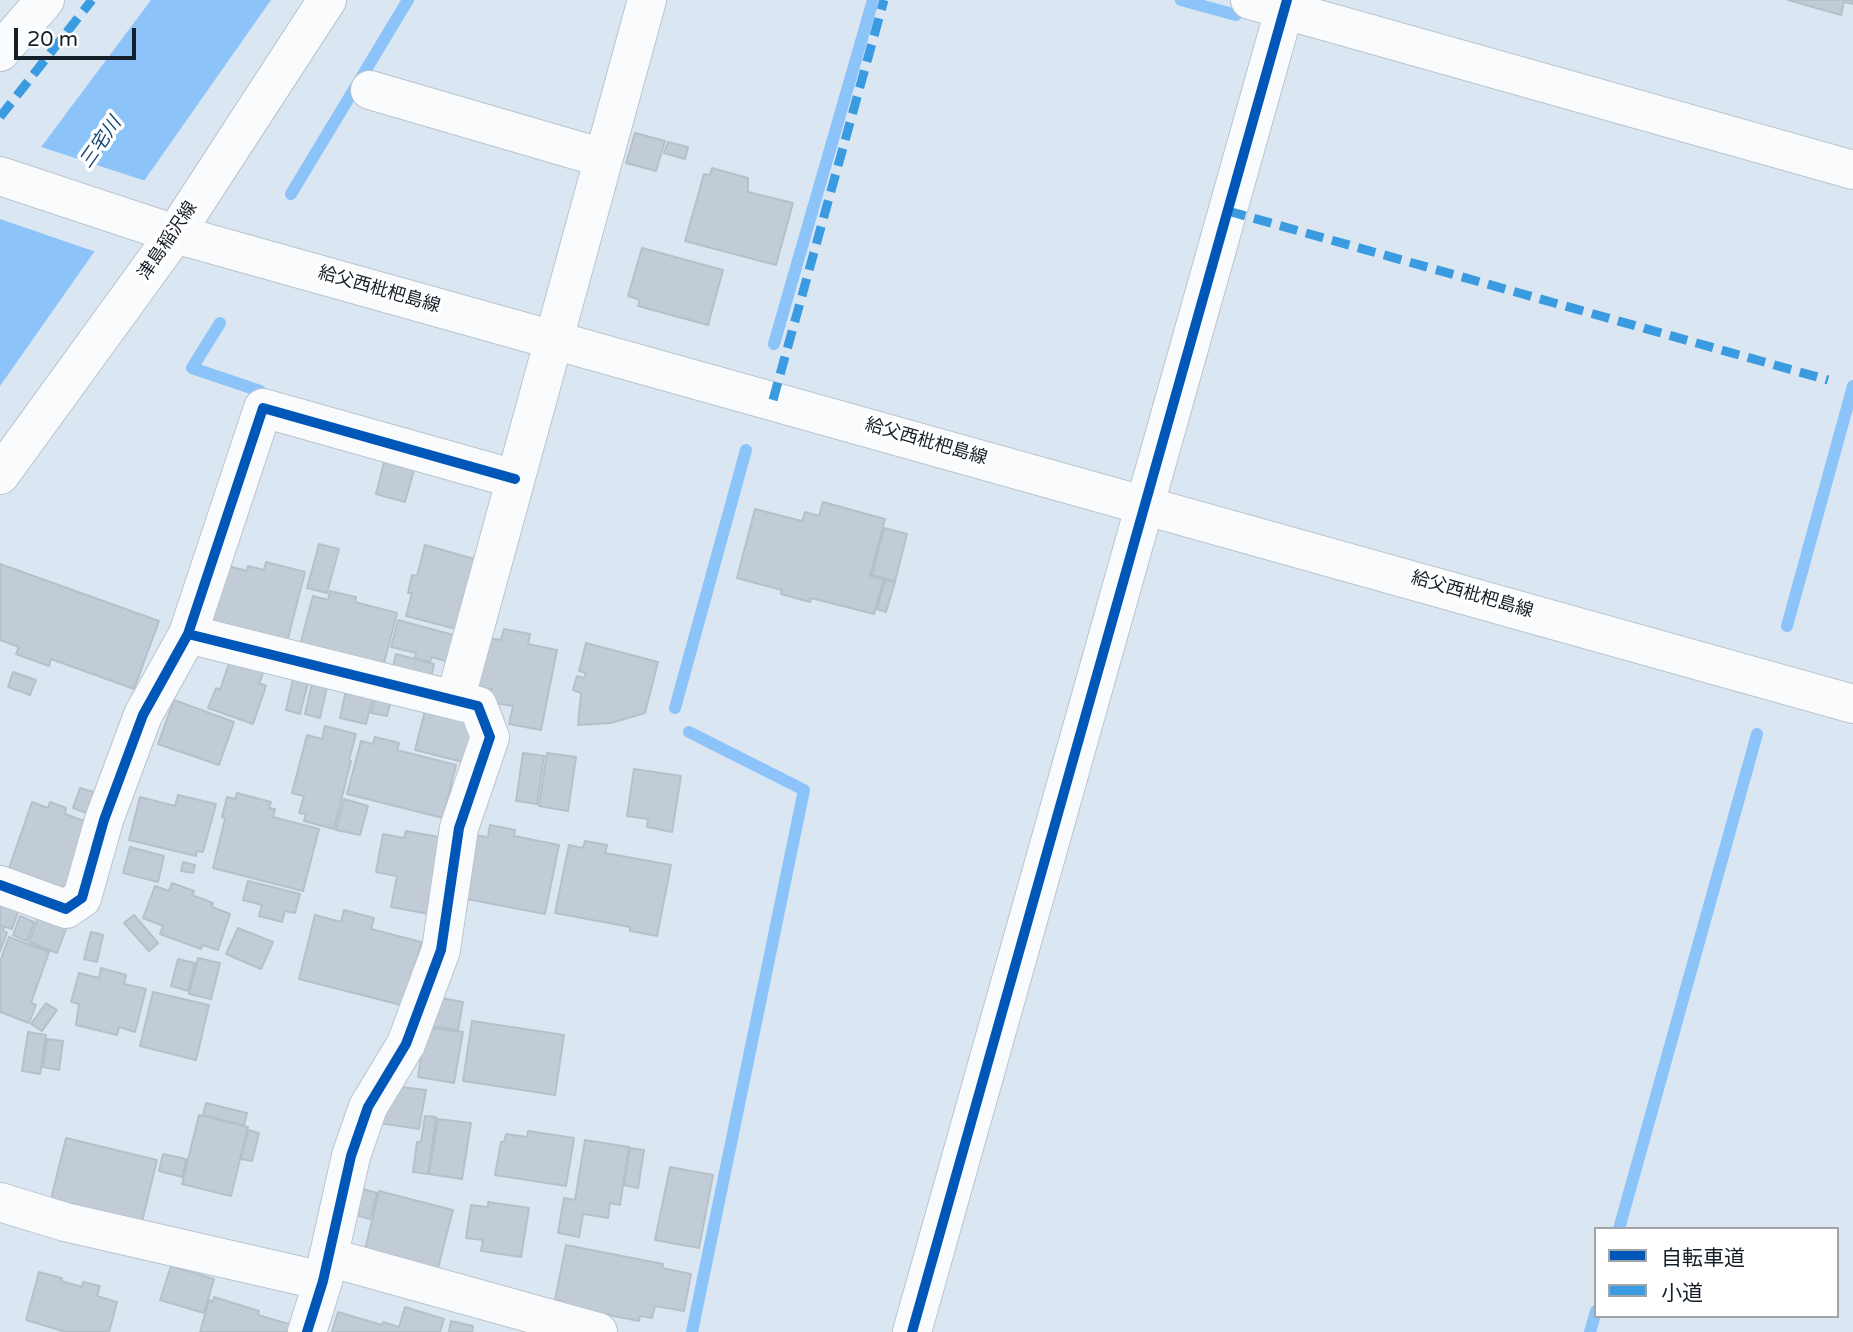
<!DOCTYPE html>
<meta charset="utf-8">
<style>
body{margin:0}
#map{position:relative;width:1853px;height:1332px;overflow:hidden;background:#dae6f2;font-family:"Varela Round","Noto Sans JP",sans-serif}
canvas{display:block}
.legend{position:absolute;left:1594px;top:1227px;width:245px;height:91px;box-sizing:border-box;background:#fff;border:2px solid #a1a5a9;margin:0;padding:9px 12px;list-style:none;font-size:21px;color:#151f29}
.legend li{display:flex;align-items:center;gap:14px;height:35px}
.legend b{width:35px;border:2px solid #a1a5a9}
.scale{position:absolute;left:14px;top:28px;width:122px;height:32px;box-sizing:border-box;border:4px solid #151f29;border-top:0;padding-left:9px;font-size:21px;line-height:24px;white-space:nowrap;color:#151f29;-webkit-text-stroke:5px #fff;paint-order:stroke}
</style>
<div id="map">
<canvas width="1853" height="1332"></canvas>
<ul class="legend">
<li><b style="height:9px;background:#0057b8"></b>自転車道</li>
<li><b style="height:9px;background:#3b9be1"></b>小道</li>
</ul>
<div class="scale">20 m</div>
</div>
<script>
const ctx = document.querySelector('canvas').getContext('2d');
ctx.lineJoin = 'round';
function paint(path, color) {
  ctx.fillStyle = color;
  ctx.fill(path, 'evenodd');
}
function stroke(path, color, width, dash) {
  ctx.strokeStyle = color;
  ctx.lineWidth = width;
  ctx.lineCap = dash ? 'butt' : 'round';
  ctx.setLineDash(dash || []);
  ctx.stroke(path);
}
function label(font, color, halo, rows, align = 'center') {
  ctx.font = font + ' "Varela Round","Noto Sans JP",sans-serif';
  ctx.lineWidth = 7;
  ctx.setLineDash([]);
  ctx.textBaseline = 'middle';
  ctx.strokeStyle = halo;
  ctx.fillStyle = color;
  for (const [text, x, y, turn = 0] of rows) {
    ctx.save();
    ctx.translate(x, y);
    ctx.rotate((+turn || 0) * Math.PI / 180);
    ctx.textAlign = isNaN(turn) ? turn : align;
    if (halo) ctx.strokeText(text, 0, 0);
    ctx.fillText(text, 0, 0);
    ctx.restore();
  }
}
paint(new Path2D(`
 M 151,0 L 271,0 L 0,386 L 0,202 Z`), '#8cc3f9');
paint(new Path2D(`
 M 38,146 L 149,182 L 99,253 L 0,219 L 0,196 Z`), '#dae6f2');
stroke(new Path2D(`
 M 1181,0 L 1236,15
 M 291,194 L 408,0
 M 220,323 L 192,368 L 260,391
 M 774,344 L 873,0
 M 1787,626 L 1853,386
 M 675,708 L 746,450
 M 689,732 L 804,790 L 692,1332
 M 1619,1229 L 1757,734
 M 1590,1332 L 1596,1311`), '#8cc3f9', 12);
const building = new Path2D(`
 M 1788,0 L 1853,0 L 1853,4 L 1844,2 L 1841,15 Z
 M 635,133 L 665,141 L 656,171 L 626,163 Z
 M 668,142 L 688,147 L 685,159 L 664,153 Z
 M 712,168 L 748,178 L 748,192 L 793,203 L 776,265 L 685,241 L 704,174 L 710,175 Z
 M 642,248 L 723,270 L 708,325 L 638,306 L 640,300 L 628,296 Z
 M 384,462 L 414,470 L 405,502 L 376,494 Z
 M 823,502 L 885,519 L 870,576 L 884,579 L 874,614 L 811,598 L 810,602 L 781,594 L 782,590 L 737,578 L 755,509 L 802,521 L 805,512 L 819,516 Z
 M 884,528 L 907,534 L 895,581 L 872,575 Z
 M 319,544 L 339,549 L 327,593 L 307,588 Z
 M 425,545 L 478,560 L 460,630 L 406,616 L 412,593 L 408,593 L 412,575 L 417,576 Z
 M 266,562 L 305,572 L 287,642 L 212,622 L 228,566 L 247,571 L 248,566 L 264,570 Z
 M 0,564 L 159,621 L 134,689 L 51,659 L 49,666 L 16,654 L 19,647 L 0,640 Z
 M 885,580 L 895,582 L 886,612 L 877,609 Z
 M 330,591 L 356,597 L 355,602 L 397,613 L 383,667 L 300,645 L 313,596 L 328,600 Z
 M 398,620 L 457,636 L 449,662 L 432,657 L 430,662 L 415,658 L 416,653 L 391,647 Z
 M 504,629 L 530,634 L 528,644 L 557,650 L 541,730 L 509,724 L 513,706 L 489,702 L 492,689 L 478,687 L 488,638 L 501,640 Z
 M 586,643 L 658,662 L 645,713 L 611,723 L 578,725 L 581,693 L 573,690 L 577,676 L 584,678 L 586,673 L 579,671 Z
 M 396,654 L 434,664 L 430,682 L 392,671 Z
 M 230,660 L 264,671 L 259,683 L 266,686 L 253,724 L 208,708 L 216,688 L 220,690 Z
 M 13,672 L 36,680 L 30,695 L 8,687 Z
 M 293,679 L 308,683 L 300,714 L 286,710 Z
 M 312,683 L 327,687 L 320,718 L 305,714 Z
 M 346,690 L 373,697 L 366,724 L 340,718 Z
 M 376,695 L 391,699 L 387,716 L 371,713 Z
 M 174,700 L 234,722 L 219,765 L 158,744 Z
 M 426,707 L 472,719 L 467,763 L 415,750 Z
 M 325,726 L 356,734 L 349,760 L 351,761 L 334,829 L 304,821 L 306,814 L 299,813 L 304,796 L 292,793 L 307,735 L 322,739 Z
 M 375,737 L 399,743 L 397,750 L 456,765 L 443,818 L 347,794 L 361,741 L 373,744 Z
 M 523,753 L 544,756 L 537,804 L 516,801 Z
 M 547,753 L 576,757 L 568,811 L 539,806 Z
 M 634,769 L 681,776 L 672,832 L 647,827 L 648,819 L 627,816 Z
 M 80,788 L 100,794 L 92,815 L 73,808 Z
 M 237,793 L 271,802 L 269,808 L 275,809 L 273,817 L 319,829 L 303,891 L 213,868 L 225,819 L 222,817 L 227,797 L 235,799 Z
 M 178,795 L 216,804 L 203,852 L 197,851 L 196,856 L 129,840 L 140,797 L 175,806 Z
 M 344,799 L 368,806 L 360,835 L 336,830 Z
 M 32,802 L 48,808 L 50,802 L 66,808 L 65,814 L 90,823 L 67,887 L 61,886 L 59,892 L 7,874 Z
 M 490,825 L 515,830 L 514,836 L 559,845 L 545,914 L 462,898 L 474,835 L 488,837 Z
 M 406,831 L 444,838 L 429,914 L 391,907 L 397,876 L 376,872 L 383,834 L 404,838 Z
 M 585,841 L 607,845 L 605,853 L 671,865 L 657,936 L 630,931 L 630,927 L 555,913 L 569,845 L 583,848 Z
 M 130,847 L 164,856 L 158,882 L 123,873 Z
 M 183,862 L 195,865 L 193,873 L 181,871 Z
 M 248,881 L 300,894 L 295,913 L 285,911 L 282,922 L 259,916 L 262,905 L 243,900 Z
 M 172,883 L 194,891 L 192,895 L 213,903 L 212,907 L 230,914 L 218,950 L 202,945 L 201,949 L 160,934 L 163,926 L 143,918 L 155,886 L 169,891 Z
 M 0,898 L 20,906 L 12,929 L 0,925 Z
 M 344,910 L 374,918 L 371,929 L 421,942 L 405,1006 L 299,979 L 315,915 L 341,922 Z
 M 39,915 L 67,926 L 57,953 L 29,942 Z
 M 134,915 L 158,943 L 149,951 L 124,923 Z
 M 20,916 L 34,922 L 27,941 L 13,935 Z
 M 0,925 L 4,927 L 3,931 L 7,933 L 0,952 Z
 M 238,928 L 273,942 L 261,969 L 226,954 Z
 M 91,932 L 103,935 L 97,962 L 84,959 Z
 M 9,937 L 49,952 L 31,1003 L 36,1005 L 29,1023 L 0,1012 L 0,962 Z
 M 198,958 L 220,963 L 211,999 L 189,994 Z
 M 178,959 L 195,963 L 188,991 L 171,986 Z
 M 101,968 L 126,975 L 124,984 L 146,989 L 135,1032 L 119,1027 L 117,1035 L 76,1025 L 79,1004 L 71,1002 L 79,973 L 99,978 Z
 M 153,992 L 209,1005 L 196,1060 L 140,1046 Z
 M 436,997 L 463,1002 L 458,1030 L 432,1026 Z
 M 46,1003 L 57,1010 L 42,1031 L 31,1024 Z
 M 472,1021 L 564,1035 L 555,1095 L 463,1081 Z
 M 426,1027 L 463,1032 L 454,1083 L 418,1077 Z
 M 28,1032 L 46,1035 L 40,1074 L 22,1071 Z
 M 47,1039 L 63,1041 L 59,1070 L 43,1067 Z
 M 402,1087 L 426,1090 L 419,1129 L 379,1123 Z
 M 206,1103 L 247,1113 L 244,1125 L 203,1115 Z
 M 199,1115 L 248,1127 L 231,1196 L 182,1184 Z
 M 425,1116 L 436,1117 L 428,1174 L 413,1172 L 417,1142 L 421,1142 Z
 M 438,1119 L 471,1123 L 462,1179 L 429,1174 Z
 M 248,1130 L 259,1133 L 252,1161 L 241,1159 Z
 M 528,1131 L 574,1138 L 566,1186 L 495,1175 L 501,1142 L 504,1142 L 506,1134 L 527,1137 Z
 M 66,1138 L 157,1160 L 142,1222 L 51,1199 Z
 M 585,1140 L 629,1147 L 620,1205 L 610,1203 L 608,1218 L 583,1214 L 579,1237 L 558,1233 L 564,1198 L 575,1200 Z
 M 630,1148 L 644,1150 L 638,1188 L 624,1185 Z
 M 163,1154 L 186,1159 L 182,1177 L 159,1171 Z
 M 670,1167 L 713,1175 L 699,1248 L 655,1240 Z
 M 360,1188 L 377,1193 L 370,1219 L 353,1214 Z
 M 379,1191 L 453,1210 L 438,1268 L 365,1250 Z
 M 488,1202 L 529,1208 L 521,1257 L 481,1251 L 483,1240 L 466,1238 L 471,1205 L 488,1207 Z
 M 566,1245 L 663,1264 L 662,1268 L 691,1274 L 684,1311 L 655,1306 L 652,1318 L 640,1316 L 639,1321 L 559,1305 L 560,1300 L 555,1300 Z
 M 171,1266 L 214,1279 L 204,1313 L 160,1300 Z
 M 39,1272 L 62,1278 L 61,1281 L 82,1287 L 83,1282 L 100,1286 L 97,1296 L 117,1302 L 109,1332 L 66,1332 L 26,1320 Z
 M 214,1297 L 259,1311 L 258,1315 L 292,1325 L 290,1332 L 200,1332 L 209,1300 L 213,1302 Z
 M 405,1307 L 444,1319 L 440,1332 L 332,1332 L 338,1312 L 382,1325 L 383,1322 L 399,1327 Z
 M 451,1321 L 473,1326 L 472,1332 L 449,1332 Z`);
paint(building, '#c2ccd7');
stroke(building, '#b6c0ca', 2);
const street = new Path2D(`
 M 1250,0 L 1853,170
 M 0,52 L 45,0
 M 370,90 L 603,158
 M 188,634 L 478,706 L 490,737 L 459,828 L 441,950 L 406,1044 L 368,1107 L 351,1156 L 323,1281 L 307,1332
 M 455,700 L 647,0
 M 0,885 L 66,909 L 82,898 L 104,820 L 143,715 L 188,634 L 263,408 L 515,479
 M 0,1202 L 65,1222 L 323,1281
 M 328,1257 L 598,1332
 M 912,1332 L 1287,0`);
const secondary = new Path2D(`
 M 0,176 L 175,234 L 1853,704
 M 0,475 L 175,234 L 327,0`);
stroke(street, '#bac4cf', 40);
stroke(secondary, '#bac4cf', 40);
stroke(street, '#f9fbfd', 38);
stroke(secondary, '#f9fbfd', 38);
stroke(new Path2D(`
 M 0,117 L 92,0
 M 1228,211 L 1828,380
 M 773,400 L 884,0`), '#3b9be1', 9, [18, 9]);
stroke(new Path2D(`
 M 188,634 L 478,706 L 490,737 L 459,828 L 441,950 L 406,1044 L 368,1107 L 351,1156 L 323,1281 L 307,1332
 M 0,885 L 66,909 L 82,898 L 104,820 L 143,715 L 188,634 L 263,408 L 515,479
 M 912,1332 L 1287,0`), '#0057b8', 10);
label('18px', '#151f29', '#fff', [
 ["津島稲沢線",168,241,-56],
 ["給父西枇杷島線",379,290,16],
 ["給父西枇杷島線",926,442,16],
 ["給父西枇杷島線",1472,595,16]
]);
label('italic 19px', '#144877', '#fff', [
 ["三宅川",101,143,-55]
]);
</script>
